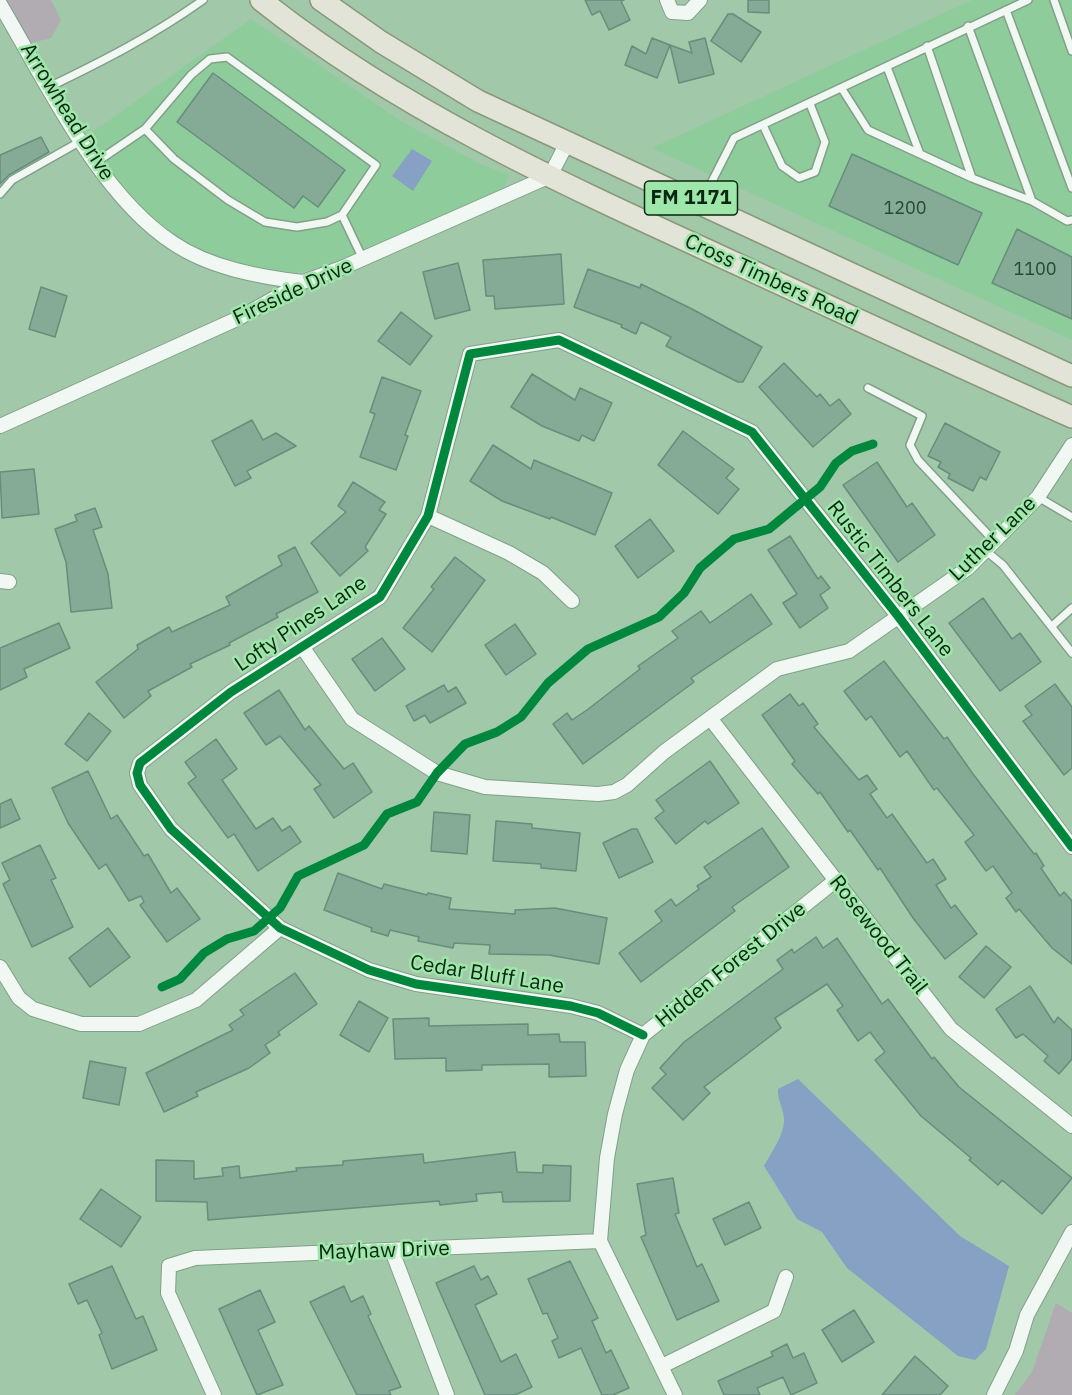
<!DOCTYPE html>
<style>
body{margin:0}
canvas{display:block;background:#a1c8a8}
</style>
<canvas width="1072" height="1395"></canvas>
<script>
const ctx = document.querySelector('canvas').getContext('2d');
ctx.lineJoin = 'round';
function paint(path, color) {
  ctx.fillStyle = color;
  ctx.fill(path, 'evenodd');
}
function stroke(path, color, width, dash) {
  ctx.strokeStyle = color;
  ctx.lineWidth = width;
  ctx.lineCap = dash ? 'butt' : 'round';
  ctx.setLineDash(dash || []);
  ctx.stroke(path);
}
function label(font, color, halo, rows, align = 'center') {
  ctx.font = font + ' "IBM Plex Sans",sans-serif';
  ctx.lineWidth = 5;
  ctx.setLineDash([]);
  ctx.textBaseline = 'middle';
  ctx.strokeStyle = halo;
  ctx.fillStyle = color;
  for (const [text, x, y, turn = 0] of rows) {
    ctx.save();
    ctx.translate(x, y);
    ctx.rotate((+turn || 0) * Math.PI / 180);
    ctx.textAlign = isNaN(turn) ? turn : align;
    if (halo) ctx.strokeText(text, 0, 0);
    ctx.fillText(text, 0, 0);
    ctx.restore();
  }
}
paint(new Path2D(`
 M 972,0 L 1072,0 L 1072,340 L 652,148 Z
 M 251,19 L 401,121 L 480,164 L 509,175 L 504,188 L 361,255 L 322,268 L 294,273 L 249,266 L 215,258 L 188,245 L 153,220 L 117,184 L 87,136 Z`), '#8fcc9b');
paint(new Path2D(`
 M 7,0 L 51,0 L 61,20 L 51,38 L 31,43 L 6,10 Z
 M 1056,1303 L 1072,1313 L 1072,1395 L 1015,1395 L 1032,1372 Z`), '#b1abb2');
paint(new Path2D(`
 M 412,149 L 432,161 L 413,191 L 392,176 Z
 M 798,1079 L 960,1236 L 1009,1266 L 986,1349 L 975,1360 L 958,1356 L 847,1268 L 822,1232 L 797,1219 L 764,1166 C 771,1153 783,1136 784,1122 C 785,1110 777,1101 778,1089 Z`), '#86a1c3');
const building = new Path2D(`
 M 585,0 L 624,0 L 621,1 L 630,20 L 609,30 L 600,11 L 592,15 Z
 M 748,0 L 769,0 L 769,13 L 748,12 Z
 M 728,14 L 733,14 L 761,32 L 741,62 L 711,41 Z
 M 652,38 L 670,45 L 657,78 L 625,65 L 632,46 L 646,54 Z
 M 705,38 L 714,74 L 679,83 L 670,45 L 692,53 L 689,42 Z
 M 213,73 L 345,170 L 318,207 L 303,196 L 294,208 L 177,122 Z
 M 41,137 L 49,152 L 9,175 L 0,184 L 0,155 Z
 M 852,154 L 982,213 L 958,265 L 829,206 Z
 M 1017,229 L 1072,257 L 1072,319 L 992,283 Z
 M 561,254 L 564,304 L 495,309 L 494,296 L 486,296 L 483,260 Z
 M 458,263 L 470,310 L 435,319 L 423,272 Z
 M 588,269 L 640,288 L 641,284 L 692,309 L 762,347 L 743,382 L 738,382 L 666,346 L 671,337 L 641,322 L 636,334 L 621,327 L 622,325 L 574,307 Z
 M 41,287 L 67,296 L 55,337 L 29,329 Z
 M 401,312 L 432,336 L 410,365 L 378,341 Z
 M 784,363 L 817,397 L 820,394 L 830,406 L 839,399 L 851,414 L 813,447 L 759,387 Z
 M 532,374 L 575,400 L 580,388 L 612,403 L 594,441 L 582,435 L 579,441 L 542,426 L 511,407 Z
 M 382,377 L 421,391 L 405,435 L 408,436 L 396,470 L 360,457 L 375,414 L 370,412 Z
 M 252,420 L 263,440 L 276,433 L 296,446 L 247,471 L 251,478 L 235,486 L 212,441 Z
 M 945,423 L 1000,452 L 986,480 L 980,477 L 973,491 L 948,478 L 950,474 L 938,467 L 941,462 L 928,456 Z
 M 683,431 L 734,469 L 726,478 L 739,489 L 718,514 L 658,465 Z
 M 493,445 L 531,469 L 534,460 L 612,493 L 595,535 L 551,517 L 550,519 L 502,501 L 470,481 Z
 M 877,462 L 907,507 L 912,503 L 935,535 L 898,562 L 843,485 Z
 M 34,469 L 39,514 L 2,518 L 0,472 Z
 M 353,482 L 385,502 L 379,510 L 386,514 L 365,547 L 368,551 L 340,576 L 311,543 L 346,512 L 338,506 Z
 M 95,508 L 102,527 L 93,530 L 108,574 L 112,608 L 71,612 L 66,562 L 55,529 L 77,521 L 75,515 Z
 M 650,519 L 674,551 L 638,578 L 615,546 Z
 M 790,536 L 818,579 L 821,576 L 830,588 L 820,595 L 828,608 L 800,628 L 783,603 L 797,594 L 768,550 Z
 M 295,547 L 318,592 L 276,614 L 278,617 L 229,643 L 230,645 L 190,664 L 192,667 L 148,691 L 151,696 L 124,718 L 96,682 L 138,649 L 137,645 L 169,627 L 172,632 L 230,605 L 226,597 L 282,565 L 278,556 Z
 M 455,557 L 485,580 L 432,652 L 403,628 L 434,589 L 431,587 Z
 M 751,594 L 772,624 L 691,678 L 694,682 L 583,764 L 553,724 L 567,713 L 572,720 L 587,710 L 640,669 L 638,666 L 678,638 L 672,631 L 701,611 L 710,623 Z
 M 983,598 L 1012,639 L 1020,633 L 1041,662 L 1000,691 L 949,623 Z
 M 59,623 L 70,648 L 24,669 L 27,677 L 0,690 L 0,648 Z
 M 515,624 L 536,654 L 506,675 L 485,645 Z
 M 382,638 L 405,669 L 375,691 L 352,659 Z
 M 884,661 L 944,739 L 947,737 L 973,774 L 1034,854 L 1036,853 L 1044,866 L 1041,868 L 1060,896 L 1064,892 L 1072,901 L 1072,964 L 1052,948 L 1019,909 L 1016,912 L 1006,898 L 1012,893 L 993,866 L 986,871 L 965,842 L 974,835 L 937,788 L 934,790 L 907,751 L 900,757 L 871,716 L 866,720 L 844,691 Z
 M 1055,684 L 1072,707 L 1072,768 L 1064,775 L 1023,721 L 1032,715 L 1025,706 Z
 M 444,685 L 448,692 L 456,687 L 466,703 L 430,723 L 425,715 L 414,721 L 406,706 Z
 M 279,690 L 305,730 L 309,726 L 344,769 L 353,763 L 372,792 L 334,818 L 314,789 L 321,785 L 280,736 L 266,745 L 244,713 Z
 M 790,694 L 799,706 L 803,703 L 818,724 L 814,727 L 859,780 L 867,775 L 877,789 L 870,794 L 887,818 L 892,814 L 927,863 L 933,859 L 946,879 L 936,885 L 951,908 L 955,905 L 977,934 L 945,959 L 913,918 L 880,868 L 878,870 L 850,830 L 848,832 L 820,792 L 818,794 L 792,764 L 795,761 L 762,715 Z
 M 89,713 L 111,731 L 87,761 L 65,744 Z
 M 216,739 L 237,769 L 222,780 L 256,829 L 273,818 L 282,831 L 290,826 L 301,842 L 258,871 L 234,834 L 228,838 L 188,783 L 196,777 L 185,762 Z
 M 710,761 L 739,803 L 708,824 L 705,821 L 676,844 L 655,818 L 664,811 L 656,800 Z
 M 88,771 L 111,819 L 117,815 L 144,856 L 148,854 L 171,893 L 177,888 L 200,919 L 167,942 L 140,905 L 144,902 L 141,896 L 129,901 L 106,864 L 99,869 L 68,823 L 52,788 Z
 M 11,799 L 20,819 L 0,828 L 0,804 Z
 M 434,812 L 470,815 L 467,854 L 431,851 Z
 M 496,821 L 532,824 L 532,828 L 580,833 L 576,871 L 541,868 L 541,864 L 493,861 Z
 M 762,828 L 789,867 L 732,907 L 735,911 L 641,982 L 619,953 L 662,921 L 655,911 L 671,899 L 676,906 L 699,889 L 697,886 L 711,877 L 704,867 Z
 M 632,829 L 637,829 L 653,862 L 619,878 L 603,843 Z
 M 40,845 L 56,878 L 51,880 L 73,927 L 32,947 L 3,884 L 10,880 L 2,863 Z
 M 338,873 L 382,889 L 384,884 L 427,895 L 428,893 L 451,898 L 449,909 L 515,914 L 515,910 L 555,908 L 607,918 L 599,964 L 549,955 L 489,954 L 490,945 L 454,943 L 453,948 L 418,941 L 419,937 L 390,930 L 388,936 L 371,931 L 372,928 L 324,910 Z
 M 108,928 L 130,957 L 90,987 L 69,958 Z
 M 816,937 L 823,948 L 837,938 L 882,1004 L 888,999 L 932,1059 L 934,1057 L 959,1087 L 1072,1178 L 1042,1214 L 1002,1180 L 998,1185 L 969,1160 L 971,1158 L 921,1116 L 875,1060 L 885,1052 L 870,1032 L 858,1041 L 837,1010 L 843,1006 L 827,984 L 775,1018 L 781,1028 L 704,1087 L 710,1093 L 683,1120 L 652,1088 L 666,1074 L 660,1068 L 684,1042 L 783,969 L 777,960 L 792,949 L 794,953 Z
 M 986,946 L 1011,967 L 984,998 L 959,977 Z
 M 295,973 L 317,1004 L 278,1032 L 280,1035 L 265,1045 L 270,1053 L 249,1068 L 196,1092 L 198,1096 L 164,1112 L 146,1073 L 233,1030 L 229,1025 L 244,1015 L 240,1010 Z
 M 1030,986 L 1054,1023 L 1058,1017 L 1072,1030 L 1072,1059 L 1059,1074 L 1044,1061 L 1048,1056 L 1023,1034 L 1016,1038 L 996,1009 Z
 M 359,1001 L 388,1018 L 369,1052 L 340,1035 Z
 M 429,1018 L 429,1026 L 528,1024 L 528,1035 L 559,1034 L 560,1042 L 585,1042 L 586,1076 L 549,1077 L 549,1064 L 482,1065 L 482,1070 L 446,1071 L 446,1058 L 395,1059 L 393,1019 Z
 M 90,1061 L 126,1068 L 119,1105 L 83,1098 Z
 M 515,1152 L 517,1172 L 543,1173 L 543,1165 L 571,1166 L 570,1201 L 503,1202 L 502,1192 L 476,1194 L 477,1201 L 440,1205 L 439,1201 L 208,1220 L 207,1202 L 156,1201 L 156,1160 L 194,1161 L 194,1179 L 223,1176 L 222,1168 L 239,1166 L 240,1178 L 297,1171 L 296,1168 L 343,1165 L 343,1161 L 423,1154 L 424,1163 Z
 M 673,1178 L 679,1213 L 675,1214 L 697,1267 L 702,1264 L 719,1301 L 677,1320 L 641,1237 L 646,1235 L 637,1184 Z
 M 101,1189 L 141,1217 L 121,1247 L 80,1219 Z
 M 749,1202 L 761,1228 L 725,1245 L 713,1219 Z
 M 570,1261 L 598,1318 L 592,1321 L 606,1353 L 611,1350 L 629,1388 L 613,1395 L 602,1395 L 581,1348 L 559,1358 L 552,1341 L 558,1338 L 547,1313 L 543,1314 L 528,1279 Z
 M 112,1266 L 136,1319 L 143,1316 L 157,1350 L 112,1369 L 99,1335 L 102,1333 L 87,1300 L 78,1304 L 69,1284 Z
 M 474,1266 L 481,1280 L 488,1276 L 497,1294 L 475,1305 L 501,1362 L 516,1354 L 532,1387 L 515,1395 L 485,1395 L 436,1283 Z
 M 344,1286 L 351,1302 L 363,1296 L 371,1314 L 368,1316 L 401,1387 L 389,1391 L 391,1395 L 357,1395 L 310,1302 Z
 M 260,1290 L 275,1322 L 258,1330 L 283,1385 L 257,1395 L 219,1309 Z
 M 854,1310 L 874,1342 L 842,1362 L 822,1330 Z
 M 787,1344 L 793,1358 L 804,1353 L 817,1383 L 791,1395 L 783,1377 L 757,1388 L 760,1395 L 724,1395 L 718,1381 L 773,1356 L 771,1352 Z
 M 915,1356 L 948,1386 L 940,1395 L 882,1395 Z`);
paint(building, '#85aa96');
stroke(building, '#668f7b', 1.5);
const service = new Path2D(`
 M 1054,0 L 1072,51
 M 1006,10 L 1072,188
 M 968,26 L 1032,201
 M 927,46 L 972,178
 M 227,57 L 376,165 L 342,215 L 327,222 L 297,227 L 265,222 L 228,200 L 174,159 L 145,129 L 191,75 L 210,59 Z
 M 887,67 L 920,154
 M 49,87 C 103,61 154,35 203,0
 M 842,89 L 868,130 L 972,178 L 1032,201 L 1067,221 L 1072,220
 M 763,125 L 782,166 L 799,178 L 815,172 L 825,142 L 810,104
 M 95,163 L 145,129
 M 0,194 L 12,180 L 81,141
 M 701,203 L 734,138 L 1028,0
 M 342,215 L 363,259
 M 868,388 L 922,416 L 910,445 L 918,460 L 995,542
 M 1038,497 L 1072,517
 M 986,551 L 1003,565 L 1072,653
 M 1052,626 L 1072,608`);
const minor = new Path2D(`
 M 667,0 L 672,12 L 688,13 L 700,0
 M 0,4 C 45,80 99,195 173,243 C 210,268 260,277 303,282
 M 0,426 L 239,318 L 303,282 L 344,267 L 550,176 L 568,141
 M 428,516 L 509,553 L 543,573 L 572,601
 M 0,581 L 9,582
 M 303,648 L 352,719 L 437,773 L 485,787 L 598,794 L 614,792 L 627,785 L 664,752 L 777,669 L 849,651 L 968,568 L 1038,497 L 1072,445
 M 710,718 L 951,1029 L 1072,1126
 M 0,967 L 19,998 L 33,1009 L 81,1024 L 139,1024 L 196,1000 L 280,928
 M 643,1035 L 598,1013 L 571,1006 L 416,984 L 369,970 L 280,928 L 171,829 L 140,785 L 137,773 L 140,763 L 231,692 L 380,597 L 428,516 L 470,354 L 559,340 L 752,432 L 898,616 L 1072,847
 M 392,1251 L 447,1395
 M 662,1366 L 774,1311 L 786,1277
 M 214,1395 L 168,1293 L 169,1266 L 195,1258 L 600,1241
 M 675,1395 L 600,1241 L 607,1158 L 615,1114 L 627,1070 L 643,1035 L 836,880
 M 994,1395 L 1016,1351 L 1027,1315 L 1072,1232`);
const primary = new Path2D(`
 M 261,0 C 395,107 554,180 709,251 C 830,307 951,363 1072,417
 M 321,0 L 381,42 L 478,101 L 1072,376`);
stroke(service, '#81a087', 10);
stroke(minor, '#81a087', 16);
stroke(primary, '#8a9879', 24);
stroke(service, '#f1f7f2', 7);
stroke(minor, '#f1f7f2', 14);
stroke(primary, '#e1e4d7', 21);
stroke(new Path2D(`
 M 162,987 L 180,979 L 204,953 L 227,939 L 254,931 L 280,908 L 298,876 L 364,845 L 387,814 L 417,802 L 437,773 L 465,744 L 497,732 L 521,717 L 548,683 L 588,649 L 659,617 L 684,593 L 700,568 L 734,539 L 769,529 L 820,487 L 836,463 L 852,451 L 873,444
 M 643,1035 L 598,1013 L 571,1006 L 416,984 L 369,970 L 280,928 L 171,829 L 140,785 L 137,773 L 140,763 L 231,692 L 380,597 L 428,516 L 470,354 L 559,340 L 752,432 L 898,616 L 1072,847`), '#00873e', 9);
label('18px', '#294832', null, [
 ["1200",905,209],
 ["1100",1035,270]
]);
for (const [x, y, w] of [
 [691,198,93]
]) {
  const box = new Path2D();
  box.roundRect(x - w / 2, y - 17, w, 34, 4.5);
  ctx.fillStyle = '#9ee6aa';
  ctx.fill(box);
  stroke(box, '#0a2711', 1.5);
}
label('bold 20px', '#0a2711', null, [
 ["FM 1171",691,198]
]);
label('21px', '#0a2711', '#9ee6aa', [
 ["Arrowhead Drive",67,112,58],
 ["Cross Timbers Road",771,280,25],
 ["Fireside Drive",293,292,-25],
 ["Luther Lane",993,539,-44],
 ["Rustic Timbers Lane",890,579,52],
 ["Lofty Pines Lane",301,624,-34],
 ["Rosewood Trail",878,935,52],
 ["Hidden Forest Drive",731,965,-39],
 ["Cedar Bluff Lane",487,975,9],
 ["Mayhaw Drive",384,1251,-2]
]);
</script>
